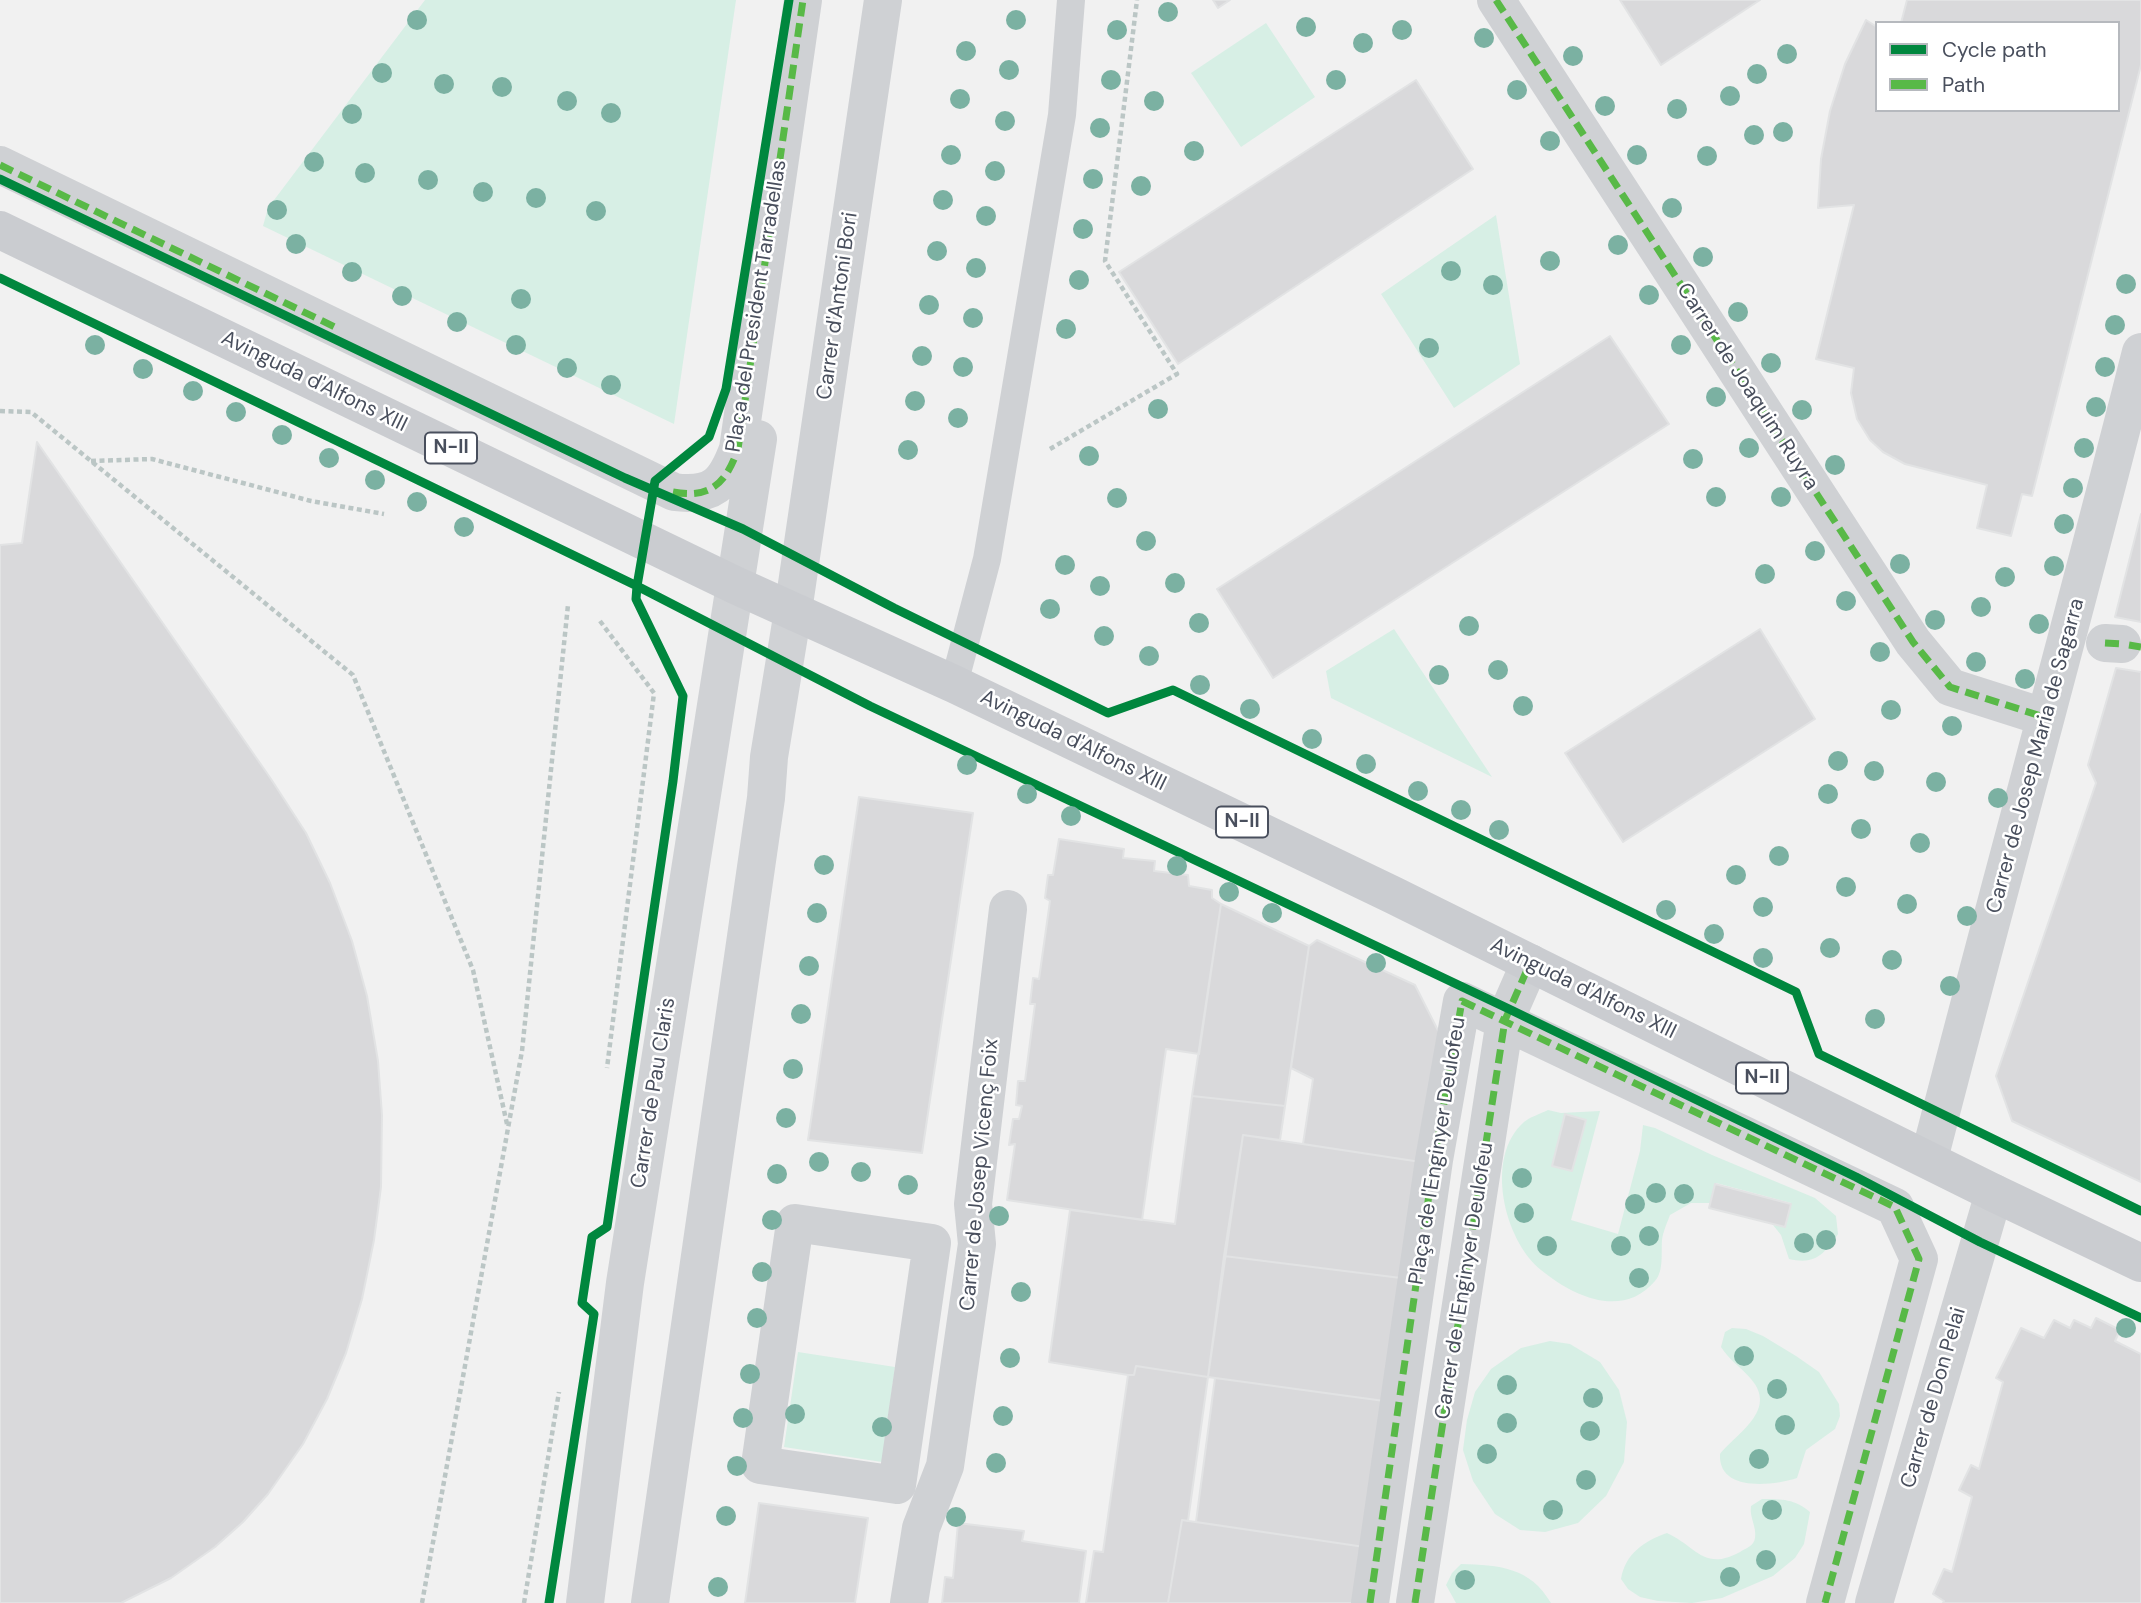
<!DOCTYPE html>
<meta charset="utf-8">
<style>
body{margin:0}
#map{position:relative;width:2141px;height:1603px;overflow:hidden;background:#f1f1f1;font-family:"DM Sans",sans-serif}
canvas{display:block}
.legend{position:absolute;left:1875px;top:21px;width:245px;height:91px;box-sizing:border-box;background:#fff;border:2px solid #b6b9be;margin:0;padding:9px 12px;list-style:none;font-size:21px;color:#494f5d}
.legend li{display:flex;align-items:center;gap:14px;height:35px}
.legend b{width:35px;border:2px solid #b6b9be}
</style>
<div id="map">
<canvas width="2141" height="1603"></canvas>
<ul class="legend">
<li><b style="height:9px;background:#00873e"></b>Cycle path</li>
<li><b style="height:9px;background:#58b947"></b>Path</li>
</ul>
</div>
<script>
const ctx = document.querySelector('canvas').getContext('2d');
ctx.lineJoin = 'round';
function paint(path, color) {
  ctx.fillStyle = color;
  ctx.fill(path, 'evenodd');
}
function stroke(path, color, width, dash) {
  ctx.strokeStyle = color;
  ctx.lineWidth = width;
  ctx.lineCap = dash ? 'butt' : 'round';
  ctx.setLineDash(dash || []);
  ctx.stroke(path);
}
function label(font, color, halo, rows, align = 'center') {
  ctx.font = font + ' "DM Sans",sans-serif';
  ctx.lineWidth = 5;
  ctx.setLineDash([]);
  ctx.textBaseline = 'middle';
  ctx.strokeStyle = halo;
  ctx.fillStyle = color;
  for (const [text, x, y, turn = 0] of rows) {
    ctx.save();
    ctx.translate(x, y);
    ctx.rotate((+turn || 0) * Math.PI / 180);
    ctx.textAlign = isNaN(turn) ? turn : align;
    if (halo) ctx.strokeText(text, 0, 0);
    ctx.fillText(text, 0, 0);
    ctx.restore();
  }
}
paint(new Path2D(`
 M 425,0 L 736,0 L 674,424 L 263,226 L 268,208 Z
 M 1266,23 L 1315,97 L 1241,147 L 1191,73 Z
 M 1496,215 L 1520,364 L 1454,408 L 1381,294 Z
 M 1394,629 L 1492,777 L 1331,698 L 1326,671 Z
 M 1548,1110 L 1561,1113 L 1600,1111 L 1571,1220 L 1618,1234 L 1640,1151 L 1643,1125 L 1655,1128 L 1712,1155 L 1815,1198 L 1836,1216 L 1838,1234 C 1824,1254 1816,1265 1789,1259 L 1781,1235 L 1773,1225 L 1785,1227 L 1791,1203 L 1716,1183 L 1710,1203 L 1691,1203 L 1670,1215 C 1667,1223 1663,1232 1662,1240 C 1661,1253 1664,1271 1655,1281 C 1623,1319 1574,1297 1541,1270 C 1504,1240 1484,1157 1524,1122 C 1530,1117 1540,1114 1548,1110 Z
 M 1732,1328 L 1746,1329 L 1763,1336 L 1796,1356 L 1819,1372 L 1839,1404 L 1840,1416 L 1835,1429 L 1806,1450 L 1797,1478 C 1772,1486 1718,1492 1720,1454 C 1737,1433 1778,1410 1751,1379 C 1741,1367 1729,1360 1721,1347 L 1725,1332 Z
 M 1550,1341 L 1570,1344 L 1600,1362 L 1619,1390 L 1627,1422 L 1624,1462 L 1606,1496 L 1578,1523 L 1545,1532 L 1520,1530 L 1495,1514 L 1473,1481 L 1463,1450 L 1467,1420 L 1475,1392 L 1491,1369 L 1521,1348 Z
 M 798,1352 L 895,1367 L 882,1462 L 784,1447 Z
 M 1762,1499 C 1782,1499 1795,1499 1810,1512 L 1804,1544 L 1795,1558 L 1773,1576 L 1722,1598 L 1692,1603 L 1658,1601 L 1640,1597 L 1628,1589 L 1621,1579 C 1625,1554 1644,1541 1667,1533 C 1696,1546 1704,1572 1740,1552 C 1746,1548 1754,1546 1755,1538 C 1757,1527 1749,1517 1751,1506 Z
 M 1461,1564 C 1499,1565 1530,1567 1551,1603 L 1456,1603 L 1446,1585 L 1452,1573 Z`), '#d7efe5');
const building = new Path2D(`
 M 1213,0 L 1230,0 L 1218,8 Z
 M 1620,0 L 1760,0 L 1661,65 Z
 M 1907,0 L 2141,0 L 2141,65 L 2032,496 L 2022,494 L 2011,536 L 1977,528 L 1987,485 L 1905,464 L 1883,452 L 1870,440 L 1857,419 L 1851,393 L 1854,368 L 1816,359 L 1854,205 L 1818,208 L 1821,159 L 1830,111 L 1845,64 L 1866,20 L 1877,27 L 1877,110 L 2118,110 L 2118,23 L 1901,23 Z
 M 1416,80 L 1473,169 L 1178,364 L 1119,272 Z
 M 1610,336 L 1669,424 L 1273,678 L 1217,589 Z
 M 37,442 L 271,779 L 306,833 L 330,883 L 352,941 L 367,996 L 378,1061 L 382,1115 L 381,1187 L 374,1240 L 362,1299 L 346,1353 L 327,1399 L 303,1444 L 268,1494 L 243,1522 L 215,1547 L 171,1578 L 121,1603 L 0,1603 L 0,545 L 22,543 Z
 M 2141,514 L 2141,622 L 2115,617 Z
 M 1760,629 L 1815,719 L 1623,842 L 1565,753 Z
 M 2116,668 L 2141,672 L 2141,1182 L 2012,1121 L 1996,1076 L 2096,783 L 2088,765 Z
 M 859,797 L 973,813 L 922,1153 L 808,1140 Z
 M 1059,839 L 1124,849 L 1123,858 L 1155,861 L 1154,871 L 1188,875 L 1189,886 L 1212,890 L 1212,898 L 1221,904 L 1199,1054 L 1166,1049 L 1142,1220 L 1007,1200 L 1015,1144 L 1009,1145 L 1013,1119 L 1019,1119 L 1022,1106 L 1016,1105 L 1018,1081 L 1025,1081 L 1035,1004 L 1030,1004 L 1033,978 L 1039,979 L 1050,901 L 1045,898 L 1048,875 L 1053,875 Z
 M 1221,904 L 1309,946 L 1285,1106 L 1192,1096 Z
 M 1317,940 L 1415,985 L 1458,1070 L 1434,1164 L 1303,1144 L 1313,1079 L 1291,1068 L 1309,946 Z
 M 1192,1096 L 1285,1106 L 1280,1140 L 1243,1135 L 1208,1377 L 1136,1366 L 1134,1375 L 1128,1375 L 1049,1362 L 1070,1210 L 1175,1224 Z
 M 1565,1114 L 1586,1120 L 1572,1171 L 1552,1166 Z
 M 1243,1135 L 1434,1164 L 1417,1280 L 1224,1256 Z
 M 1715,1184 L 1791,1204 L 1785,1227 L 1709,1208 Z
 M 1224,1256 L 1417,1280 L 1399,1403 L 1208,1377 Z
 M 2096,1318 L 2120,1330 L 2115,1341 L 2141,1354 L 2141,1603 L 1943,1603 L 1944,1601 L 1933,1594 L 1944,1569 L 1952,1572 L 1972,1497 L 1959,1490 L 1971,1465 L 1979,1469 L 2003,1382 L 1996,1378 L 2021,1328 L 2044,1338 L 2054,1320 L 2070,1328 L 2074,1320 L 2091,1328 Z
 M 1136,1366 L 1208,1377 L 1188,1521 L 1182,1520 L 1168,1603 L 1086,1603 L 1094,1551 L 1103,1552 L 1128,1375 L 1134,1375 Z
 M 1215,1378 L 1399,1403 L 1378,1549 L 1196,1522 Z
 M 759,1503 L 868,1518 L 855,1603 L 745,1603 Z
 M 1182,1520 L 1378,1549 L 1379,1603 L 1168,1603 Z
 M 958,1523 L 1024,1531 L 1022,1541 L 1086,1551 L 1079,1603 L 942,1603 L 945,1577 L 953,1578 Z`);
paint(building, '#d9d9db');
stroke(building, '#e2e3e4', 2);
stroke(new Path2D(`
 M 0,411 L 31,412 L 353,675 L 473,970 L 507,1124
 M 1050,449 L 1177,374 L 1105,261 L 1137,0
 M 91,461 L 152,459 L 311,501 L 384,514
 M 600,621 L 654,693 L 607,1068
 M 422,1603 L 522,1051 L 568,605
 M 524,1603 L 559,1392`), '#bbc6c5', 4.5, [5, 3.5]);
stroke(new Path2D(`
 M 954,684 L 987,559 L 1062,115 L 1071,0`), '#cfd1d4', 28);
stroke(new Path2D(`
 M 1496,0 L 1913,642 L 1950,687 L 2044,717
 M 0,165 L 674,492 C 713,497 725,484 738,449 L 803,0
 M 735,585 L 758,439
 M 793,611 L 883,0
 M 2105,643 L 2122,644
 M 1929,1159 C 1998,890 2073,622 2141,352
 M 795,1223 L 932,1243 L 897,1485 L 760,1465 Z
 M 909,1603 L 921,1528 L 945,1466 L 977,1244 L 973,1204 L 1008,909
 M 1370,1603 L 1434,1160 L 1462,1001 L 1895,1207 L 1919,1259 L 1825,1603
 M 1415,1603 L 1505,1020 L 1530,963
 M 1874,1603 L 1994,1193`), '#cfd1d4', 38);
stroke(new Path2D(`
 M 585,1603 L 625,1283 L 735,585
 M 650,1603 L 766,798 L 769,757 L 793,611`), '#d0d2d5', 38);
stroke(new Path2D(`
 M 0,230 L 735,585 L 954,684 L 1393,895 L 1994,1193 L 2141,1263`), '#caccd0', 38);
stroke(new Path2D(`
 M 1496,0 L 1913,642 L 1950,687 L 2044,717
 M 0,165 L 337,328
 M 673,492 C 711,499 726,483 738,449 L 803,0
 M 2105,643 L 2122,644
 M 2129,645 L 2141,647
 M 1370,1603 L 1434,1160 L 1462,1001 L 1895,1207 L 1919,1259 L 1825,1603
 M 1415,1603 L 1505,1020 L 1530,963`), '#58b947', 7, [14, 7]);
stroke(new Path2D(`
 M 0,179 L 625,478 L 743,529 L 894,608 L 1108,713 L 1173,690 L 1796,992 L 1819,1054 L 2141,1211
 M 0,278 L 637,586 L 870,706 L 1509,1009 L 1856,1177 L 1980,1242 L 2141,1318
 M 549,1603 L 594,1314 L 582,1303 L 592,1237 L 607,1227 L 673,781 L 683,696 L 636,599 L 637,586 L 655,481 L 709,437 L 726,389 L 789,0`), '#00873e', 9);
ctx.fillStyle = '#7bb1a2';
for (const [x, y] of [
 [1168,12],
 [417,20],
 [1016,20],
 [1306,27],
 [1117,30],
 [1402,30],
 [1484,38],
 [1363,43],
 [966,51],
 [1787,54],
 [1573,56],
 [1009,70],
 [382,73],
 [1757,74],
 [1111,80],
 [1336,80],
 [444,84],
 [502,87],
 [1517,90],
 [1730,96],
 [960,99],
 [567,101],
 [1154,101],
 [1605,106],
 [1677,109],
 [611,113],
 [352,114],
 [1005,121],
 [1100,128],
 [1783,132],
 [1754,135],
 [1550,141],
 [1194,151],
 [951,155],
 [1637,155],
 [1707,156],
 [314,162],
 [995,171],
 [365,173],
 [1093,179],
 [428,180],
 [1141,186],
 [483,192],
 [536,198],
 [943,200],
 [1672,208],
 [277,210],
 [596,211],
 [986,216],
 [1083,229],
 [296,244],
 [1618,245],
 [937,251],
 [1703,257],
 [1550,261],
 [976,268],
 [1451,271],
 [352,272],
 [1079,280],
 [2126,284],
 [1493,285],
 [1649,295],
 [402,296],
 [521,299],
 [929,305],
 [1738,312],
 [973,318],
 [457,322],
 [2115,325],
 [1066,329],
 [95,345],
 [516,345],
 [1681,345],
 [1429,348],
 [922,356],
 [1771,363],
 [963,367],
 [2105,367],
 [567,368],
 [143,369],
 [611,385],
 [193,391],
 [1716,397],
 [915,401],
 [2096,407],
 [1158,409],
 [1802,410],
 [236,412],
 [958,418],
 [282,435],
 [1749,448],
 [2084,448],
 [908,450],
 [1089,456],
 [329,458],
 [1693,459],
 [1835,465],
 [375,480],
 [2073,488],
 [1716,497],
 [1781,497],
 [1117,498],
 [417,502],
 [2064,524],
 [464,527],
 [1146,541],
 [1815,551],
 [1900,564],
 [1065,565],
 [2054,566],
 [1765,574],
 [2005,577],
 [1175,583],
 [1100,586],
 [1846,601],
 [1981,607],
 [1050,609],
 [1935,620],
 [1199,623],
 [2039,624],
 [1469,626],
 [1104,636],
 [1880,652],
 [1149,656],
 [1976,662],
 [1498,670],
 [1439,675],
 [2025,679],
 [1200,685],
 [1523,706],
 [1250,709],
 [1891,710],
 [1952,726],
 [1312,739],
 [1838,761],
 [1366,764],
 [967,765],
 [1874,771],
 [1936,782],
 [1418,791],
 [1027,794],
 [1828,794],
 [1998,798],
 [1461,810],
 [1071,816],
 [1861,829],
 [1499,830],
 [1920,843],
 [1779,856],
 [824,865],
 [1177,866],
 [1736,875],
 [1846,887],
 [1229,892],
 [1907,904],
 [1763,907],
 [1666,910],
 [817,913],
 [1272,913],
 [1967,916],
 [1714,934],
 [1830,948],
 [1763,958],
 [1892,960],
 [1376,963],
 [809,966],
 [1950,986],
 [801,1014],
 [1875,1019],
 [793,1069],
 [786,1118],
 [819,1162],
 [861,1172],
 [777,1174],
 [1522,1178],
 [908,1185],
 [1656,1193],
 [1684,1194],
 [1635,1204],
 [1524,1213],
 [999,1216],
 [772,1220],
 [1649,1236],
 [1826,1240],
 [1804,1243],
 [1547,1246],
 [1621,1246],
 [762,1272],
 [1639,1278],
 [1021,1292],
 [757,1318],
 [2126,1328],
 [1744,1356],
 [1010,1358],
 [750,1374],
 [1507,1385],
 [1777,1389],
 [1593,1398],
 [795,1414],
 [1003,1416],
 [743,1418],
 [1507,1423],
 [1785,1425],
 [882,1427],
 [1590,1431],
 [1487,1454],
 [1759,1459],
 [996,1463],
 [737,1466],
 [1586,1480],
 [1553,1510],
 [1772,1510],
 [726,1516],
 [956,1517],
 [1766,1560],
 [1730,1577],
 [1465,1580],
 [718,1587]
]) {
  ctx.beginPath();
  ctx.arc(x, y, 10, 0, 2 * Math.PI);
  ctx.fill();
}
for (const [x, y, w] of [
 [451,448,52],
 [1242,822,52],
 [1762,1078,52]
]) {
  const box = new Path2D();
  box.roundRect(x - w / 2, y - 15.5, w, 31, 5);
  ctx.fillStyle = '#fff';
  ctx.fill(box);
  stroke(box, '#494f5d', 2);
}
label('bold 19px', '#494f5d', null, [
 ["N-II",451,448],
 ["N-II",1242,822],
 ["N-II",1762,1078]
]);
label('21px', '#494f5d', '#fff', [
 ["Plaça del President Tarradellas",757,306,-81],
 ["Carrer d'Antoni Bori",838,306,-82],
 ["Avinguda d'Alfons XIII",314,382,26],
 ["Carrer de Joaquim Ruyra",1747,387,57],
 ["Avinguda d'Alfons XIII",1073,741,26],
 ["Carrer de Josep Maria de Sagarra",2036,756,-75],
 ["Avinguda d'Alfons XIII",1583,989,26],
 ["Carrer de Pau Claris",654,1093,-81],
 ["Plaça de l'Enginyer Deulofeu",1438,1151,-81],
 ["Carrer de Josep Vicenç Foix",980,1175,-85],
 ["Carrer de l'Enginyer Deulofeu",1465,1281,-81],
 ["Carrer de Don Pelai",1934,1398,-74]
]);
</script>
